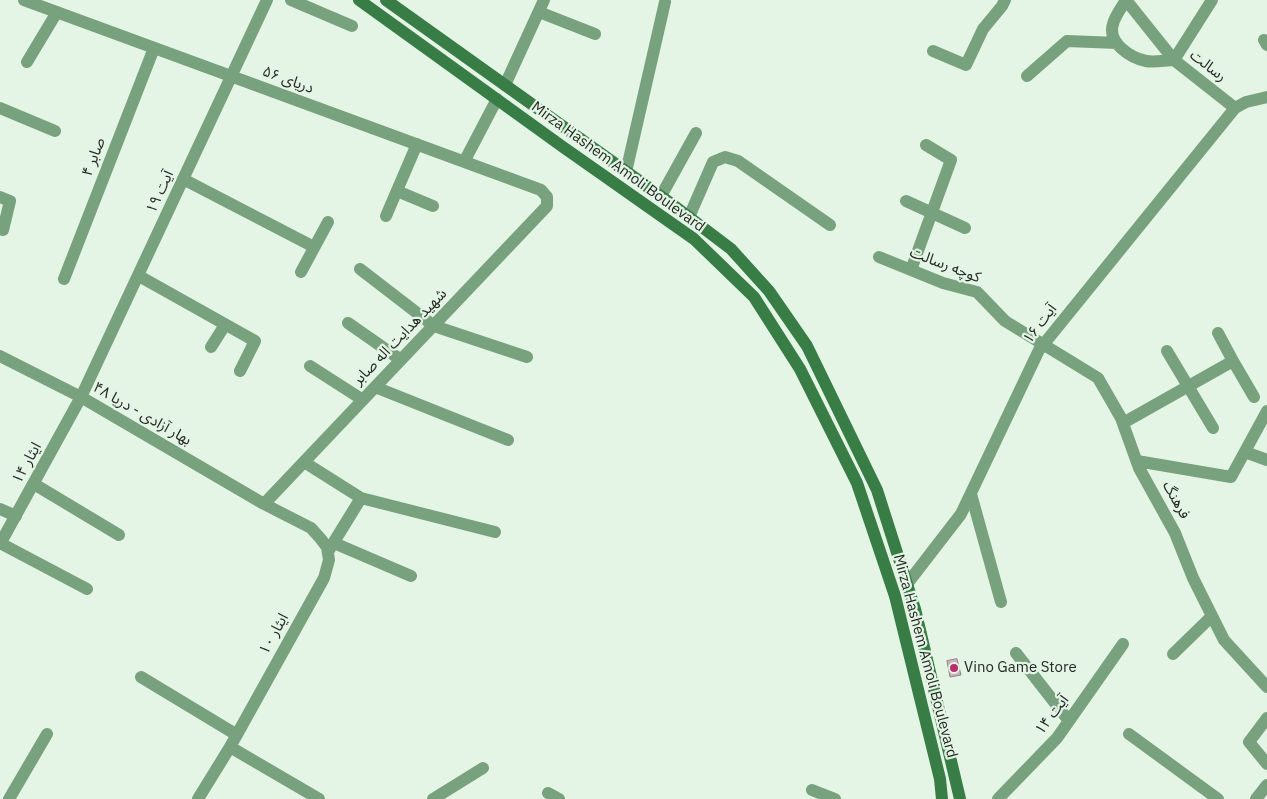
<!DOCTYPE html>
<meta charset="utf-8">
<style>
body{margin:0}
canvas{display:block;background:#e4f4e5}
</style>
<canvas width="1267" height="799"></canvas>
<script>
const ctx = document.querySelector('canvas').getContext('2d');
ctx.lineJoin = 'round';
function paint(path, color) {
  ctx.fillStyle = color;
  ctx.fill(path, 'evenodd');
}
function stroke(path, color, width, dash) {
  ctx.strokeStyle = color;
  ctx.lineWidth = width;
  ctx.lineCap = dash ? 'butt' : 'round';
  ctx.setLineDash(dash || []);
  ctx.stroke(path);
}
function label(font, color, halo, rows, align = 'center') {
  ctx.font = font + ' "IBM Plex Sans","Noto Sans Arabic",sans-serif';
  ctx.lineWidth = 4.5;
  ctx.setLineDash([]);
  ctx.textBaseline = 'middle';
  ctx.strokeStyle = halo;
  ctx.fillStyle = color;
  for (const [text, x, y, turn = 0] of rows) {
    ctx.save();
    ctx.translate(x, y);
    ctx.rotate((+turn || 0) * Math.PI / 180);
    ctx.textAlign = isNaN(turn) ? turn : align;
    if (halo) ctx.strokeText(text, 0, 0);
    ctx.fillText(text, 0, 0);
    ctx.restore();
  }
}
const building = new Path2D(`
 M 957,659 L 961,675 L 950,677 L 947,661 Z`);
paint(building, '#c8b3ba');
stroke(building, '#948187', 1);
stroke(new Path2D(`
 M 24,0 L 541,190 L 547,197 L 547,206 L 264,504
 M 291,0 L 352,26
 M 1126,0 C 1122,7 1115,16 1113,24 C 1107,43 1131,58 1146,61 C 1155,63 1165,60 1174,60 L 1235,108 L 1246,102 L 1267,97
 M 1126,0 L 1174,60 L 1212,0
 M 539,12 L 595,34
 M 1264,40 L 1267,45
 M 933,51 L 966,65 L 983,29 L 1002,6 L 1005,0
 M 27,62 L 57,12
 M 1027,76 L 1067,41 L 1117,43
 M 505,85 L 544,0
 M 0,108 L 55,131
 M 464,162 L 497,99
 M 626,172 L 665,2
 M 183,179 L 314,247
 M 397,191 L 433,206
 M 661,196 L 696,133
 M 0,197 L 10,201 L 3,230
 M 906,201 L 965,228
 M 386,216 L 417,144
 M 689,217 L 713,162 L 725,157 L 738,161 L 830,225
 M 879,257 L 943,283 L 977,292 L 1005,321 L 1098,378 L 1121,418 L 1139,468 L 1175,533 L 1193,578 L 1224,640 L 1267,687
 M 360,269 L 434,326 L 527,357
 M 911,270 L 951,160 L 926,145
 M 301,272 L 328,222
 M 139,276 L 255,341 L 240,371
 M 64,279 L 154,48
 M 348,323 L 401,360
 M 211,347 L 225,325
 M 1167,351 L 1213,428
 M 0,356 L 81,397 L 264,504 L 311,528 L 320,538 L 327,547 L 329,560 L 324,578 L 230,747 L 198,799
 M 1233,361 L 1254,397
 M 310,366 L 363,400
 M 375,387 L 508,440
 M 1123,423 L 1233,361 L 1218,333
 M 1245,452 L 1267,460
 M 1137,461 L 1231,477 L 1267,411
 M 304,462 L 361,498 L 495,532
 M 34,484 L 119,535
 M 971,494 L 1001,602
 M 0,509 L 16,516
 M 0,543 L 87,589
 M 334,543 L 411,576
 M 0,544 L 81,397 L 267,0
 M 329,550 L 361,498
 M 907,584 L 961,514 L 1039,350 L 1235,108
 M 1016,653 L 1069,721
 M 1173,654 L 1212,616
 M 141,677 L 237,735
 M 1267,718 L 1249,742 L 1267,764
 M 1129,734 L 1218,799
 M 230,747 L 319,799
 M 812,790 L 835,799
 M 548,793 L 559,799
 M 9,799 L 47,734
 M 433,799 L 483,768
 M 998,799 L 1057,738 L 1123,644
 M 1256,799 L 1267,785`), '#77a27d', 12);
stroke(new Path2D(`
 M 359,0 L 563,147 L 694,239 L 754,297 L 800,369 L 857,483 L 895,596 L 940,779 L 942,799
 M 386,0 L 673,205 L 731,249 L 769,291 L 807,346 L 877,490 L 915,609 L 960,799`), '#387d46', 12);
for (const [x, y, r, color] of [
 [954,668,5,"#b62e6e"]
]) {
  const dot = new Path2D();
  dot.arc(x, y, r, 0, 2 * Math.PI);
  ctx.fillStyle = color;
  ctx.fill(dot);
  stroke(dot, '#e4f4e5', 2);
}
label('15px', '#232923', '#e4f4e5', [
 ["رسالت",1208,66,38],
 ["دریای ۵۶",288,80,20],
 ["صابر ۴",94,157,-69],
 ["Mirza Hashem Amoli Boulevard",618,167,36],
 ["آیت ۱۹",160,192,-65],
 ["کوچه رسالت",945,265,21],
 ["آیت ۱۶",1040,324,-53],
 ["شهید هدایت اله صابر",400,337,-46],
 ["بهار آزادی - دریا ۴۸",142,414,30],
 ["ایثار ۱۴",27,463,-61],
 ["فرهنگ",1176,500,61],
 ["ایثار ۱۰",274,634,-61],
 ["Mirza Hashem Amoli Boulevard",925,656,75],
 ["آيت ۱۴",1052,715,-53]
]);
label('15px', '#232923', '#e4f4e5', [
 ["Vino Game Store",964,668]
], 'left');
</script>
